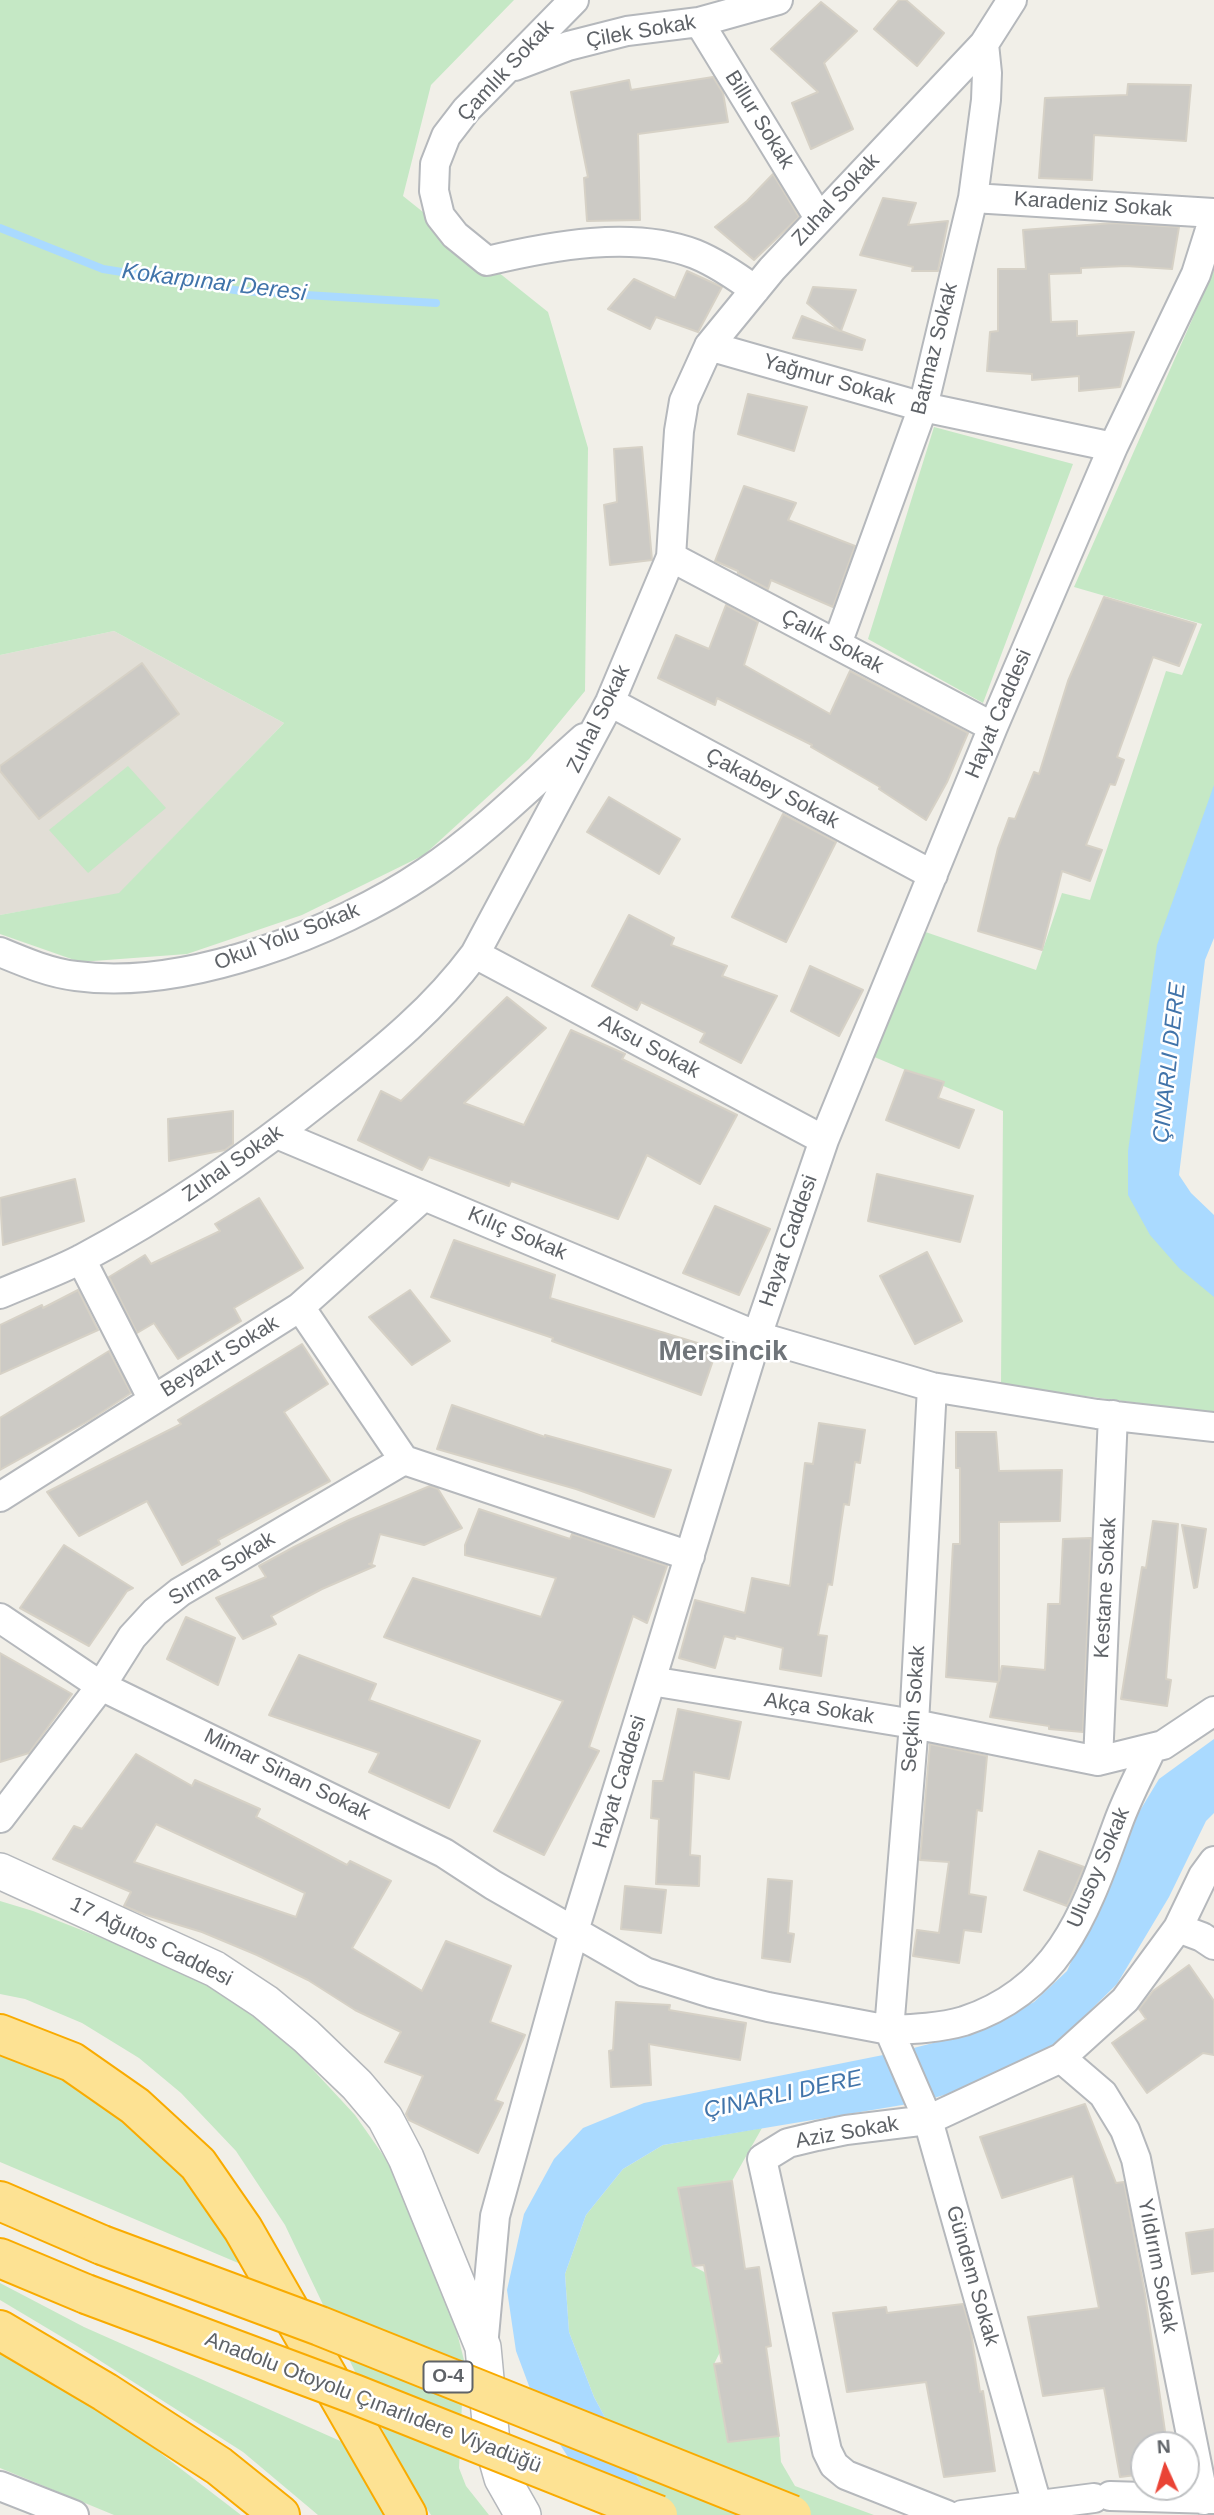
<!DOCTYPE html>
<meta charset="utf-8">
<style>
body{margin:0}
#map{position:relative;width:1214px;height:2515px;overflow:hidden;background:#f1efe8;font-family:Arial,sans-serif}
canvas{display:block}
.north{position:absolute;left:1130px;top:2431px;width:70px;height:70px;box-sizing:border-box;background:#fff;border:2px solid #bfc1c3;border-radius:50%;rotate:356deg;font-size:19px;font-weight:700;line-height:28px;text-align:center;color:#5f6368}
.north::after{content:'';display:block;margin:auto;width:24px;height:32px;background:#ea4335;clip-path:polygon(50% 0,100% 100%,50% 72%,0 100%)}
</style>
<div id="map">
<canvas width="1214" height="2515"></canvas>
<div class="north">N</div>
</div>
<script>
const ctx = document.querySelector('canvas').getContext('2d');
ctx.lineJoin = 'round';
function paint(path, color) {
  ctx.fillStyle = color;
  ctx.fill(path, 'evenodd');
}
function stroke(path, color, width, dash) {
  ctx.strokeStyle = color;
  ctx.lineWidth = width;
  ctx.lineCap = dash ? 'butt' : 'round';
  ctx.setLineDash(dash || []);
  ctx.stroke(path);
}
function label(font, color, halo, rows, align = 'center') {
  ctx.font = font + ' Arial,sans-serif';
  ctx.lineWidth = 5;
  ctx.setLineDash([]);
  ctx.textBaseline = 'middle';
  ctx.strokeStyle = halo;
  ctx.fillStyle = color;
  for (const [text, x, y, turn = 0] of rows) {
    ctx.save();
    ctx.translate(x, y);
    ctx.rotate((+turn || 0) * Math.PI / 180);
    ctx.textAlign = isNaN(turn) ? turn : align;
    if (halo) ctx.strokeText(text, 0, 0);
    ctx.fillText(text, 0, 0);
    ctx.restore();
  }
}
paint(new Path2D(`
 M 114,631 L 284,723 L 119,894 L 0,915 L 0,655 Z`), '#e1ded6');
paint(new Path2D(`
 M 0,0 L 514,0 L 431,85 L 403,196 L 548,312 L 588,448 L 585,691 L 529,759 L 424,855 L 302,915 L 187,954 L 80,962 L 0,934 L 0,915 L 119,893 L 284,723 L 114,631 L 0,655 Z
 M 1214,270 L 1214,865 L 1160,1138 L 1214,1247 L 1214,1413 L 1001,1385 L 1003,1111 L 860,1051 L 911,927 L 1036,970 L 1062,893 L 1090,900 L 1166,671 L 1182,675 L 1202,624 L 1074,587 Z
 M 934,427 L 1073,464 L 983,703 L 868,639 Z
 M 128,766 L 166,808 L 88,873 L 49,830 Z
 M 0,1901 L 33,1911 L 201,1977 L 266,2019 L 355,2115 L 388,2162 L 448,2298 L 464,2360 L 459,2468 L 466,2486 L 489,2515 L 431,2515 L 401,2468 L 285,2225 L 236,2151 L 181,2093 L 139,2058 L 82,2023 L 25,1999 L 0,1994 Z
 M 0,2046 L 54,2070 L 164,2144 L 250,2268 L 0,2162 Z
 M 762,2128 L 732,2181 L 678,2188 L 693,2266 L 706,2273 L 720,2352 L 714,2364 L 728,2442 L 779,2436 L 781,2462 L 795,2486 L 874,2515 L 658,2515 L 594,2397 L 569,2332 L 565,2274 L 586,2215 L 623,2169 L 663,2145 Z
 M 0,2283 L 84,2327 L 347,2444 L 385,2515 L 318,2515 L 243,2452 L 77,2346 L 0,2300 Z
 M 0,2352 L 61,2387 L 155,2449 L 241,2515 L 114,2515 L 0,2468 Z`), '#c5e8c5');
paint(new Path2D(`
 M 1214,785 L 1214,938 L 1205,960 L 1179,1175 L 1191,1193 L 1214,1215 L 1214,1297 L 1179,1268 L 1150,1235 L 1128,1195 L 1128,1151 L 1157,945 Z
 M 1214,1739 L 1214,1813 L 1206,1821 L 1169,1897 L 1117,1984 L 1054,2046 L 975,2086 L 920,2102 L 663,2145 L 623,2169 L 586,2215 L 565,2274 L 569,2332 L 594,2397 L 658,2515 L 605,2515 L 538,2410 L 516,2351 L 507,2290 L 524,2214 L 554,2159 L 583,2128 L 644,2103 L 898,2052 L 976,2032 L 1034,2002 L 1067,1971 L 1133,1822 L 1159,1779 Z`), '#aadaff');
stroke(new Path2D(`
 M 0,228 L 103,269 L 241,291 L 436,303`), '#aadaff', 8);
const building = new Path2D(`
 M 899,0 L 906,0 L 944,33 L 917,66 L 874,29 Z
 M 821,2 L 857,31 L 824,63 L 853,129 L 811,149 L 792,103 L 818,92 L 771,49 Z
 M 713,77 L 723,93 L 728,122 L 638,134 L 640,220 L 587,221 L 584,178 L 588,177 L 571,92 L 629,80 L 631,90 Z
 M 1128,84 L 1191,85 L 1186,141 L 1094,135 L 1092,180 L 1039,178 L 1045,98 L 1127,95 Z
 M 773,174 L 799,217 L 754,260 L 715,227 L 747,201 Z
 M 883,198 L 916,203 L 908,225 L 948,221 L 938,271 L 912,271 L 913,267 L 860,255 Z
 M 1113,223 L 1179,227 L 1172,269 L 1126,266 L 1081,268 L 1081,273 L 1049,274 L 1051,322 L 1077,321 L 1077,336 L 1134,332 L 1120,387 L 1079,391 L 1079,376 L 1032,380 L 1032,374 L 987,371 L 990,332 L 998,331 L 998,269 L 1026,269 L 1023,230 Z
 M 687,271 L 722,287 L 698,332 L 656,317 L 650,329 L 608,309 L 634,279 L 675,298 Z
 M 813,287 L 856,290 L 841,331 L 865,340 L 862,350 L 793,338 L 802,316 L 840,331 L 807,303 Z
 M 748,394 L 807,407 L 794,451 L 738,434 Z
 M 642,447 L 652,560 L 610,565 L 604,505 L 617,502 L 614,449 Z
 M 744,486 L 796,503 L 788,520 L 855,546 L 833,607 L 771,580 L 768,589 L 738,573 L 738,571 L 715,561 Z
 M 1104,597 L 1196,624 L 1179,666 L 1153,657 L 1117,757 L 1124,760 L 1115,785 L 1110,784 L 1086,845 L 1102,850 L 1090,881 L 1062,871 L 1042,950 L 978,931 L 998,848 L 1009,818 L 1015,819 L 1034,772 L 1039,774 L 1068,681 Z
 M 726,605 L 758,622 L 744,665 L 830,714 L 850,671 L 968,733 L 947,782 L 926,820 L 879,789 L 880,787 L 811,747 L 812,745 L 717,698 L 715,705 L 658,678 L 676,635 L 709,649 Z
 M 142,663 L 179,714 L 39,819 L 0,771 L 0,766 Z
 M 609,797 L 680,839 L 659,874 L 587,832 Z
 M 783,814 L 836,842 L 786,942 L 732,917 Z
 M 629,915 L 674,938 L 671,945 L 727,966 L 722,976 L 777,996 L 741,1063 L 700,1042 L 705,1033 L 641,1002 L 637,1010 L 592,986 Z
 M 810,966 L 863,990 L 839,1036 L 791,1011 Z
 M 507,997 L 546,1028 L 464,1103 L 524,1125 L 571,1030 L 625,1054 L 622,1059 L 737,1115 L 700,1184 L 647,1155 L 618,1219 L 511,1181 L 509,1186 L 429,1157 L 422,1170 L 358,1140 L 381,1091 L 401,1101 Z
 M 905,1070 L 944,1082 L 938,1098 L 974,1110 L 959,1148 L 886,1120 Z
 M 233,1111 L 233,1144 L 225,1150 L 169,1161 L 168,1119 Z
 M 877,1174 L 973,1196 L 960,1242 L 868,1221 Z
 M 75,1179 L 84,1221 L 3,1245 L 0,1198 Z
 M 259,1198 L 303,1268 L 234,1308 L 241,1321 L 178,1359 L 154,1323 L 137,1333 L 109,1277 L 145,1255 L 151,1264 L 220,1231 L 215,1224 Z
 M 715,1206 L 770,1229 L 739,1295 L 683,1273 Z
 M 454,1240 L 555,1275 L 550,1298 L 717,1349 L 701,1395 L 552,1341 L 553,1338 L 431,1297 Z
 M 927,1252 L 962,1321 L 915,1344 L 880,1276 Z
 M 78,1290 L 98,1330 L 0,1374 L 0,1325 L 42,1305 L 43,1308 Z
 M 410,1290 L 450,1341 L 412,1365 L 369,1317 Z
 M 302,1344 L 328,1384 L 284,1412 L 330,1481 L 218,1540 L 220,1544 L 182,1565 L 147,1501 L 79,1536 L 47,1492 L 181,1424 L 178,1420 Z
 M 109,1351 L 131,1393 L 90,1420 L 0,1470 L 0,1418 Z
 M 452,1405 L 545,1437 L 545,1435 L 671,1470 L 654,1517 L 576,1489 L 437,1449 Z
 M 819,1423 L 865,1430 L 860,1463 L 855,1462 L 849,1505 L 844,1504 L 832,1585 L 828,1584 L 818,1635 L 827,1636 L 821,1676 L 780,1669 L 783,1648 L 736,1636 L 735,1639 L 724,1636 L 715,1668 L 679,1658 L 695,1600 L 745,1613 L 752,1578 L 790,1586 L 805,1463 L 813,1464 Z
 M 956,1432 L 996,1432 L 999,1471 L 1062,1470 L 1060,1521 L 999,1522 L 999,1681 L 1002,1666 L 1045,1670 L 1048,1604 L 1060,1604 L 1063,1539 L 1091,1538 L 1083,1732 L 1049,1729 L 1049,1726 L 990,1717 L 998,1682 L 946,1677 L 953,1544 L 960,1544 L 960,1468 L 956,1468 Z
 M 430,1486 L 438,1489 L 462,1528 L 424,1545 L 380,1534 L 372,1563 L 369,1564 L 375,1566 L 322,1589 L 271,1616 L 276,1624 L 243,1639 L 216,1598 L 266,1577 L 259,1566 L 294,1547 L 349,1520 Z
 M 479,1509 L 570,1539 L 572,1534 L 667,1566 L 647,1623 L 633,1616 L 589,1747 L 599,1751 L 544,1855 L 494,1831 L 563,1701 L 384,1637 L 413,1578 L 541,1617 L 556,1578 L 465,1555 L 465,1545 Z
 M 1153,1521 L 1178,1524 L 1166,1679 L 1171,1680 L 1167,1706 L 1121,1699 L 1142,1567 L 1146,1568 Z
 M 1182,1525 L 1206,1529 L 1197,1587 L 1194,1588 Z
 M 64,1545 L 133,1588 L 127,1591 L 89,1646 L 20,1608 Z
 M 186,1617 L 235,1638 L 218,1685 L 167,1659 Z
 M 0,1653 L 72,1694 L 29,1753 L 0,1762 Z
 M 299,1655 L 376,1684 L 369,1700 L 480,1741 L 449,1808 L 369,1772 L 379,1753 L 269,1715 Z
 M 678,1709 L 741,1722 L 729,1779 L 694,1772 L 690,1855 L 700,1856 L 699,1886 L 656,1884 L 659,1819 L 651,1818 L 653,1781 L 663,1781 Z
 M 930,1744 L 987,1756 L 982,1811 L 977,1810 L 969,1894 L 986,1897 L 981,1932 L 964,1930 L 959,1963 L 913,1956 L 917,1930 L 939,1933 L 949,1862 L 920,1860 Z
 M 136,1754 L 192,1786 L 195,1780 L 260,1809 L 256,1817 L 347,1865 L 350,1861 L 391,1881 L 352,1948 L 422,1991 L 446,1941 L 511,1966 L 490,2022 L 525,2035 L 495,2100 L 503,2103 L 478,2153 L 409,2120 L 406,2114 L 423,2076 L 385,2062 L 401,2032 L 355,2010 L 308,1980 L 257,1955 L 202,1932 L 146,1915 L 124,1906 L 131,1892 L 53,1859 L 74,1826 L 82,1829 ZM 156,1824 L 305,1893 L 296,1917 L 134,1862 Z
 M 1039,1851 L 1084,1867 L 1067,1906 L 1024,1890 Z
 M 768,1879 L 792,1881 L 788,1933 L 794,1934 L 790,1962 L 762,1958 Z
 M 625,1886 L 666,1890 L 661,1933 L 621,1929 Z
 M 1189,1965 L 1214,2001 L 1214,2055 L 1203,2053 L 1147,2093 L 1112,2043 L 1146,2019 L 1139,2009 L 1153,1991 Z
 M 616,2002 L 670,2005 L 669,2010 L 746,2023 L 740,2060 L 649,2044 L 651,2085 L 611,2087 L 609,2051 L 613,2050 Z
 M 1085,2104 L 1116,2183 L 1124,2182 L 1145,2294 L 1167,2445 L 1144,2445 L 1144,2474 L 1120,2477 L 1104,2388 L 1043,2396 L 1028,2317 L 1099,2308 L 1073,2176 L 1002,2198 L 980,2137 Z
 M 732,2181 L 745,2269 L 759,2267 L 771,2346 L 766,2347 L 779,2436 L 728,2442 L 714,2364 L 722,2363 L 704,2265 L 693,2266 L 678,2188 Z
 M 1214,2229 L 1214,2271 L 1192,2274 L 1186,2233 Z
 M 963,2304 L 971,2332 L 980,2392 L 983,2391 L 995,2471 L 944,2477 L 926,2382 L 847,2392 L 833,2313 L 886,2307 L 887,2313 Z`);
paint(building, '#cccac5');
stroke(building, '#d6d1c6', 2);
const minor = new Path2D(`
 M 574,0 L 466,110 L 446,136 L 435,164 L 434,191 L 440,216 L 455,235 L 487,261 C 550,246 633,230 695,254 C 717,263 736,276 755,290
 M 699,22 L 819,218
 M 515,66 L 568,46 L 627,31 L 699,22 L 778,0
 M 973,198 L 1214,213
 M 709,346 L 923,407 L 1113,447
 M 671,557 L 993,727
 M 837,644 L 923,407 L 973,198 L 986,100 L 987,73 L 984,44
 M 610,702 L 933,875
 M 0,952 C 24,962 50,973 76,976 C 185,991 336,933 426,872 C 483,834 532,784 584,738
 M 475,954 L 824,1140
 M 277,1134 L 757,1336 L 932,1387 L 1097,1414 L 1214,1427
 M 81,1259 L 153,1400
 M 0,1294 C 27,1282 57,1272 83,1258 C 172,1211 255,1152 334,1089 C 386,1048 435,1008 475,954 L 610,702 L 671,557 L 679,431 L 684,401 L 709,346 L 772,269 L 984,44 L 1012,0
 M 300,1307 L 404,1460 L 690,1556
 M 932,1387 L 914,1724 L 889,2030 C 914,2029 940,2028 964,2021 C 1061,1989 1086,1910 1118,1823 C 1127,1798 1140,1774 1151,1750
 M 0,1497 L 300,1307 L 424,1196
 M 0,1618 L 101,1686 L 444,1853 L 493,1885 L 645,1972 L 711,1993 L 768,2007 L 889,2030 L 928,2120 L 1040,2515
 M 651,1681 L 914,1724 L 1098,1761 L 1163,1745 L 1214,1711
 M 1098,1761 L 1113,1415
 M 0,1818 L 101,1686 L 132,1637 L 155,1612 L 180,1592 L 404,1460
 M 1178,1928 L 1202,1937 L 1214,1945
 M 1061,2058 L 1103,2094 L 1125,2130 L 1136,2159 L 1204,2500
 M 483,2347 L 495,2216 L 574,1931 L 757,1336 L 824,1140 L 993,727 L 1113,447 L 1196,274 L 1214,217
 M 0,2486 L 74,2515
 M 1110,2496 L 1214,2499
 M 947,2515 L 846,2475 L 834,2465 L 827,2451 L 762,2159 L 788,2143 L 817,2136 L 846,2130 L 928,2120 L 1061,2058 L 1125,2000 L 1178,1928 L 1203,1876 L 1214,1861
 M 962,2515 L 1094,2498`);
const tertiary = new Path2D(`
 M 0,1871 L 215,1969 L 265,2002 L 306,2036 L 357,2085 L 385,2118 L 406,2158 L 483,2347 L 492,2443 L 502,2478 L 523,2515`);
const motorway = new Path2D(`
 M 0,2034 L 72,2062 L 135,2106 L 198,2164 L 243,2229 L 407,2515
 M 0,2201 L 102,2245
 M 0,2258 L 86,2294
 M 0,2330 L 105,2392 L 219,2466 L 280,2515`);
stroke(minor, '#b5b8bc', 32);
stroke(tertiary, '#b5b8bc', 38);
stroke(motorway, '#f9ab00', 42);
stroke(minor, '#fff', 28);
stroke(tertiary, '#fff', 35);
stroke(motorway, '#fde293', 38);
const motorwayBridge = new Path2D(`
 M 102,2245 L 320,2326 L 792,2515
 M 86,2294 L 354,2394 L 658,2515`);
stroke(motorwayBridge, '#f9ab00', 42, []);
stroke(motorwayBridge, '#fde293', 38);
for (const [x, y, w] of [
 [448,2377,49]
]) {
  const box = new Path2D();
  box.roundRect(x - w / 2, y - 15.5, w, 31, 5);
  ctx.fillStyle = '#fff';
  ctx.fill(box);
  stroke(box, '#5f6368', 2);
}
label('bold 19px', '#5f6368', null, [
 ["O-4",448,2377]
]);
label('21px', '#5f6368', '#fff', [
 ["Çilek Sokak",641,32,-10],
 ["Çamlık Sokak",506,71,-47],
 ["Billur Sokak",759,120,58],
 ["Zuhal Sokak",836,200,-47],
 ["Karadeniz Sokak",1093,205,4],
 ["Batmaz Sokak",935,349,-76],
 ["Yağmur Sokak",829,380,16],
 ["Çalık Sokak",832,642,28],
 ["Hayat Caddesi",999,714,-67],
 ["Zuhal Sokak",599,719,-64],
 ["Çakabey Sokak",772,789,28],
 ["Okul Yolu Sokak",287,937,-21],
 ["Aksu Sokak",649,1047,28],
 ["Zuhal Sokak",233,1164,-35],
 ["Kılıç Sokak",517,1234,23],
 ["Hayat Caddesi",789,1241,-71],
 ["Beyazıt Sokak",220,1357,-32],
 ["Sırma Sokak",222,1569,-32],
 ["Kestane Sokak",1106,1588,-87],
 ["Akça Sokak",819,1709,9],
 ["Seçkin Sokak",914,1709,-86],
 ["Mimar Sinan Sokak",287,1775,26],
 ["Hayat Caddesi",620,1782,-73],
 ["Ulusoy Sokak",1099,1868,-67],
 ["17 Ağutos Caddesi",151,1942,26],
 ["Aziz Sokak",847,2133,-10],
 ["Yıldırım Sokak",1157,2266,79],
 ["Gündem Sokak",972,2276,74],
 ["Anadolu Otoyolu Çınarlıdere Viyadüğü",373,2403,21]
]);
label('italic 23px', '#4174aa', '#fff', [
 ["Kokarpınar Deresi",214,283,7],
 ["ÇINARLI DERE",1170,1063,-84],
 ["ÇINARLI DERE",783,2095,-12]
]);
label('bold 28px', '#70757a', '#fff', [
 ["Mersincik",723,1352]
]);
</script>
